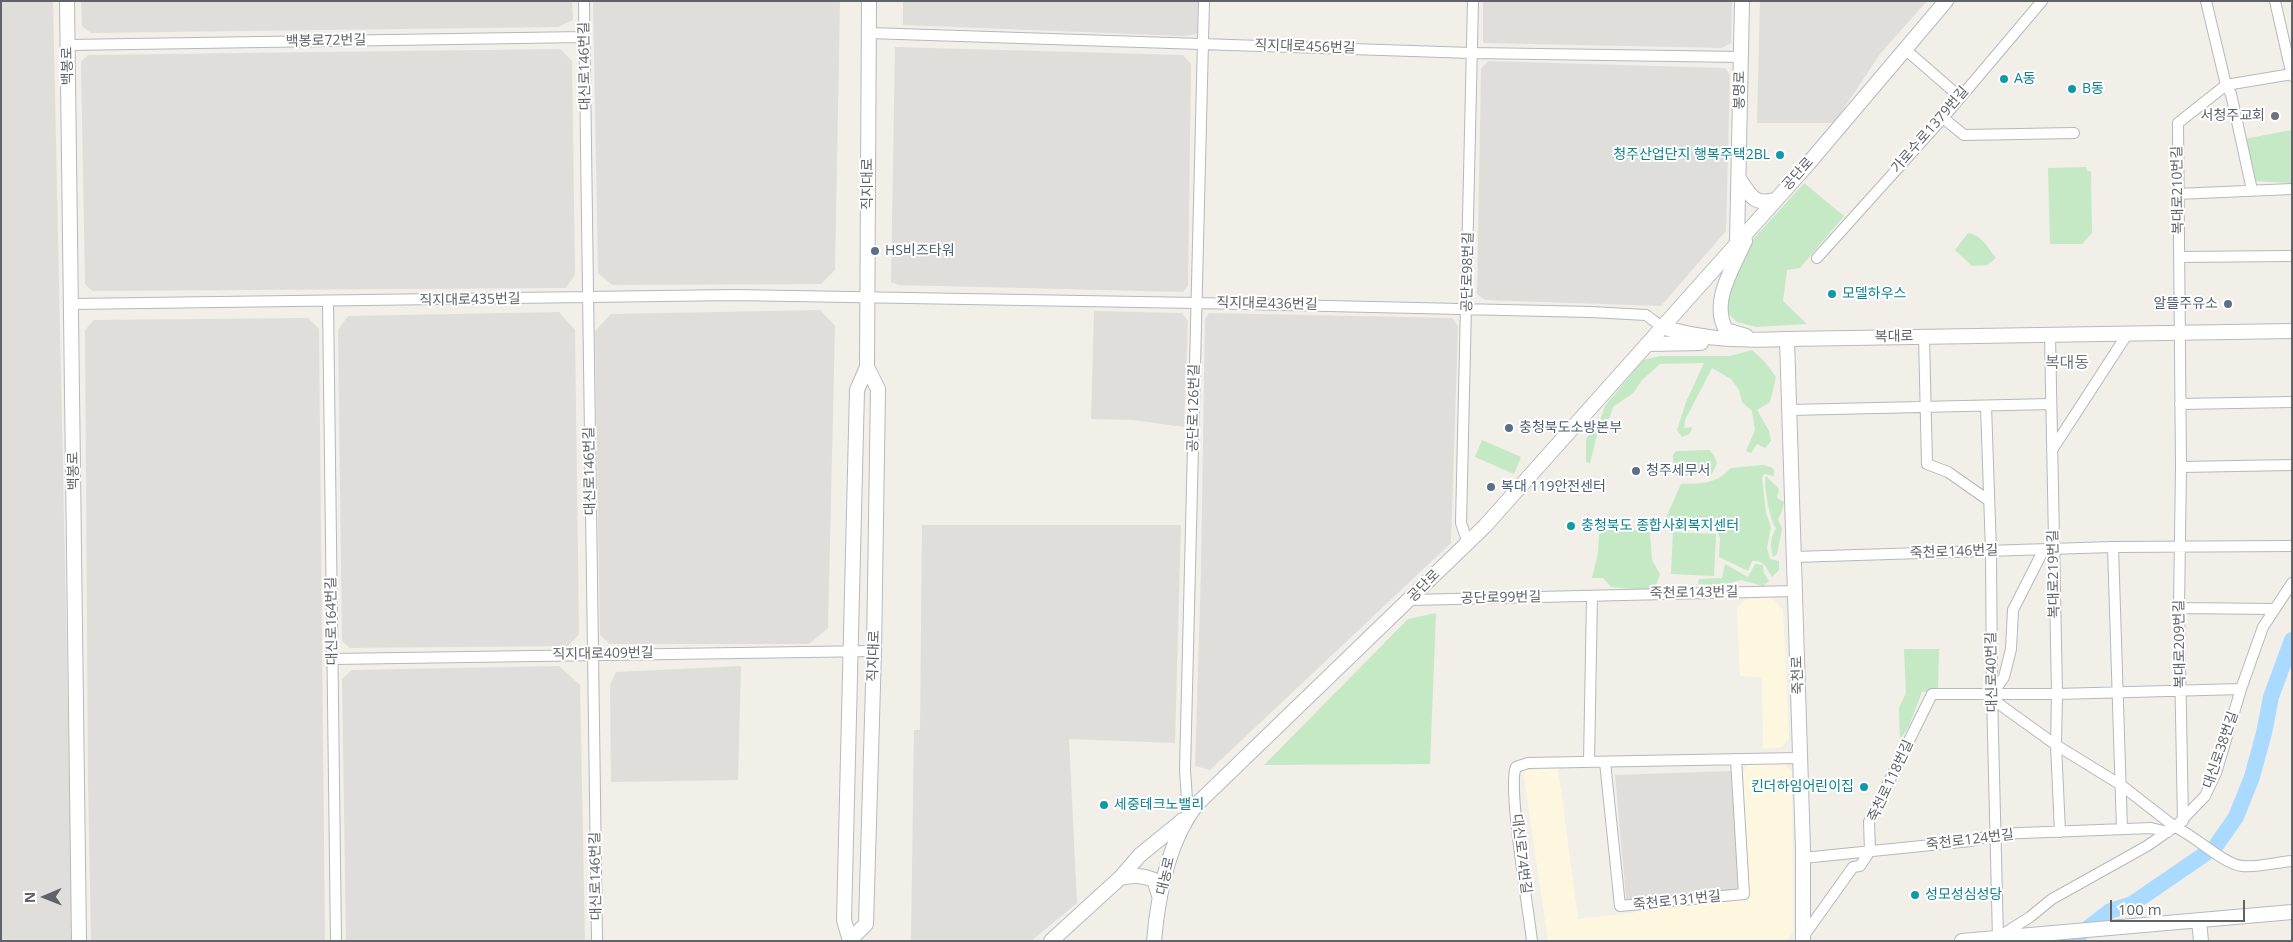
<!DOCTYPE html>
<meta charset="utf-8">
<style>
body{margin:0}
#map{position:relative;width:2293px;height:942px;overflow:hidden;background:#f1efe8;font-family:"Open Sans",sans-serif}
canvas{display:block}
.frame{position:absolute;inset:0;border:2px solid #5f6368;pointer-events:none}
.north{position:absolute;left:20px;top:872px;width:50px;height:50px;-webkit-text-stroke:4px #fff;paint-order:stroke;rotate:269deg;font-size:14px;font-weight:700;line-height:20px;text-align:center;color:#5f6368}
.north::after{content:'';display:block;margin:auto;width:18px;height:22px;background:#5f6368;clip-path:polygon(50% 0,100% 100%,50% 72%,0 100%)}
.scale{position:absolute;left:2110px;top:900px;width:135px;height:22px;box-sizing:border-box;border:2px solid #5f6368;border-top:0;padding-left:6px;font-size:15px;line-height:18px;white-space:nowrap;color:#5f6368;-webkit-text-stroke:4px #fff;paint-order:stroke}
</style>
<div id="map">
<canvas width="2293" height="942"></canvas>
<div class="frame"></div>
<div class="north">N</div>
<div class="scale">100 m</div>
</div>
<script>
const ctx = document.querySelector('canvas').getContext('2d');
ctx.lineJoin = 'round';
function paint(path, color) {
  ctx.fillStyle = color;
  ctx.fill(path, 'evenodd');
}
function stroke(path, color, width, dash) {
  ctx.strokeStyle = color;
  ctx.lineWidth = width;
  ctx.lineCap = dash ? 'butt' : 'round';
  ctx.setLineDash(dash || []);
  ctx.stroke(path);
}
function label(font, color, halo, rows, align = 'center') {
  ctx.font = font + ' "Open Sans","Noto Sans KR",sans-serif';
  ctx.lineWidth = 4;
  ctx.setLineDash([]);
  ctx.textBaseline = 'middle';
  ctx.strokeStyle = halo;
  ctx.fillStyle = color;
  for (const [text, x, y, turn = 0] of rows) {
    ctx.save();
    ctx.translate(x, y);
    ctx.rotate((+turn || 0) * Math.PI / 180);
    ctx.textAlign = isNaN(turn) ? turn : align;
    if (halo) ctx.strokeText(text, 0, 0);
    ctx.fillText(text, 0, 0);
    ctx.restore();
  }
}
paint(new Path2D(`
 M 1772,598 L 1783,610 L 1789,738 L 1782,747 L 1763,749 L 1762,677 L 1740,676 L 1737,607 L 1747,599 Z
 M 1783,762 L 1792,772 L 1793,932 L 1786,941 L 1548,941 L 1523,770 L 1558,768 L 1578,919 L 1749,899 L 1743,771 L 1750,763 Z`), '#fef7e0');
paint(new Path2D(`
 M 1,1 L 53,1 L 73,941 L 1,941 Z
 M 81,1 L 572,1 L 573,20 L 558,27 L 91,33 L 82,26 Z
 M 593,1 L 840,1 L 835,270 L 821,284 L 612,285 L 598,273 Z
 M 903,1 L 1198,1 L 1197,34 L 1183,36 L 903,25 Z
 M 1483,1 L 1732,1 L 1731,43 L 1722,48 L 1483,43 Z
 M 1760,1 L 1927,1 L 1880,54 L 1834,123 L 1757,123 Z
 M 895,47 L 1183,55 L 1191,64 L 1188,286 L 1183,292 L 898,285 L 891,282 Z
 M 560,49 L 572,61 L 575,274 L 566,288 L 92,291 L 85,284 L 81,62 L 88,55 Z
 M 1488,61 L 1725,68 L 1730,75 L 1726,231 L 1661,306 L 1485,300 L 1477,294 L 1481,69 Z
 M 820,310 L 835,326 L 828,628 L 809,644 L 610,644 L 600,635 L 595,331 L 611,314 Z
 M 1094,311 L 1182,313 L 1188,321 L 1184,427 L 1133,420 L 1091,419 Z
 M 559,312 L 575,330 L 579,634 L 568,646 L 350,648 L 342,641 L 338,330 L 348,316 Z
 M 1209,313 L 1452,318 L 1458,326 L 1451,543 L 1210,770 L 1195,766 L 1201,570 L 1205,319 Z
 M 308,318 L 319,329 L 325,941 L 91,941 L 88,784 L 85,330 L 94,320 Z
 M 922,525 L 1181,525 L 1175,743 L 1069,739 L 1077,903 L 1031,941 L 911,941 L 914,730 L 920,730 Z
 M 559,666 L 580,685 L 585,941 L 346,941 L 342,679 L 352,670 Z
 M 741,666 L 738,780 L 611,782 L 610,685 L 616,672 Z
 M 1731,771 L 1740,894 L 1627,909 L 1615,775 Z`), '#e0deda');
paint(new Path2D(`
 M 2292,130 L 2292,183 L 2253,181 L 2244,139 Z
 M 2087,167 L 2087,171 L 2091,171 L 2092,233 L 2082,244 L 2050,244 L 2048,168 Z
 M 1804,183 L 1844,216 L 1800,268 L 1787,270 L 1783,301 L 1807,324 L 1756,327 L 1737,322 L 1727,312 L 1729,294 L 1747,246 Z
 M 1968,233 C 1982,235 1988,248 1996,258 L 1987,265 L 1972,266 L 1955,250 Z
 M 1752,350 L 1764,361 L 1776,377 L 1770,402 L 1757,410 L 1769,431 L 1771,441 L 1765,448 L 1757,444 L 1751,453 L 1746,451 L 1755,430 L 1752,411 L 1742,402 L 1739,390 L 1731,379 L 1712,368 L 1685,420 L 1684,428 L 1692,427 L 1690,434 L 1682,437 L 1677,430 L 1686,402 L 1704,363 L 1660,364 L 1642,380 L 1633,393 L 1613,407 L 1610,417 L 1598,431 L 1590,463 L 1586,462 L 1586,439 L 1601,418 L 1605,406 L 1643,360 L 1660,356 L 1730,356 Z
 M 1482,440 L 1521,457 L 1514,474 L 1475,457 Z
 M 1709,450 L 1714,455 L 1717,463 L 1712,474 L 1677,476 L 1674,474 L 1673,455 L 1676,451 Z
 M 1763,465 L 1771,467 L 1774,470 L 1774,476 L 1764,474 L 1762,478 L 1766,513 L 1771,527 L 1767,548 L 1770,559 L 1779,561 L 1779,570 L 1772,577 C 1766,567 1764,560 1752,561 L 1748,571 L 1719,557 L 1720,538 L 1715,527 L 1678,524 L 1665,527 L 1666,518 L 1681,484 C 1704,483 1714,485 1731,468 Z
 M 1766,476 L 1779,489 L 1777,498 L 1784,502 L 1782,511 L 1778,519 L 1782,529 L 1777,554 L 1773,557 C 1770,545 1770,539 1776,528 C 1770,521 1763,485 1766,476 Z
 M 1611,524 L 1650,533 L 1652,560 L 1660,574 L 1655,588 L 1648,590 L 1611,587 L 1603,578 L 1592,578 L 1598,553 L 1599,535 Z
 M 1673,532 L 1716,534 L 1714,576 L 1671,574 Z
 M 1725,564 L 1748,577 L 1755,564 L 1763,565 L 1764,573 L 1769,581 L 1763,586 L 1741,580 L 1720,586 L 1698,584 L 1699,579 L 1722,578 Z
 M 1436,613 L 1430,764 L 1264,765 L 1408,619 Z
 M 1904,649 L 1939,649 L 1938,689 L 1922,692 L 1909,726 L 1900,740 L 1899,708 L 1906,693 Z`), '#c5e8c5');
stroke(new Path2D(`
 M 2071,941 L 2110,911 L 2132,904 L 2215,847 L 2236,817 L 2252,777 L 2264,733 L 2271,697 L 2292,640`), '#aadaff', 16);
const street = new Path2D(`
 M 584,1 L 597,941
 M 2206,1 L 2226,85 L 2231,94 L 2252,190
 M 2275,1 L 2292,76
 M 869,33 L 1472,53 L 1741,57
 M 68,45 L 584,37
 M 1906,50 L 1960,97
 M 1943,118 L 1964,135 L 2074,133
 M 2177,194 L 2292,189
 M 2179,257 L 2292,256
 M 1817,258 L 1943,118 L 2042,1
 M 328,301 L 336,941
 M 71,304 L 734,295 L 1197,303 L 1591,312 L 1646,315 L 1662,327
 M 2050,335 L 2057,694 L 2056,745
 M 1924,337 L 1927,464 L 1948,472 L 1988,500
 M 2180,404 L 2292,402
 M 1986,406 L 1991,551 L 1992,693 L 1998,938
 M 1790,410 L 2051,404
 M 2052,450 L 2128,333
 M 2181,467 L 2292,465
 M 1468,543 L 1461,523 L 1473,1
 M 2113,547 L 2122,829
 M 2044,549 L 2013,610 L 2011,649 L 2004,677 L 1992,694 L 1999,704 L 2056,745
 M 1794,557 L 2113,547 L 2292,546
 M 1410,600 L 1795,591
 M 2179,608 L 2274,609
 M 332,659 L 874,651
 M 1589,762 L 1592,596
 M 1605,762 L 1620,906 L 1744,894 L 1736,759
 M 1188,815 L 1185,770 L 1204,1
 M 2183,821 L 2179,608 L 2181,467 L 2178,123 L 2226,85 L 2292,74
 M 2060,832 L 2056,745 L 2121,785 L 2175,827 C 2194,835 2223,864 2242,866 C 2255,868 2278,862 2292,861
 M 1803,858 L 1971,841 L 1996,834 L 2151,828 L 2168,832
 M 2000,936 L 2030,917 L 2052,899 L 2147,846 L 2177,825 L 2205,796 L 2216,773 L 2241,689 L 2263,627 L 2292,583
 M 1803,937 L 1853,867 L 1860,866 L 1870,851 L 1869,822 L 1932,694 L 2057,694 L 2241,689
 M 1532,941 C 1529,913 1507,785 1516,767 L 1528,763 L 1800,758`);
const secondary = new Path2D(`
 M 67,1 L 79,941
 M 1739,179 C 1750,194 1753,206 1775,200
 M 1745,241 C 1733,268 1710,302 1726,330 L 1746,336
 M 1737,243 L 1742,1
 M 1662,327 C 1704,340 1743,341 1787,339 L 2292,331
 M 1787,339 L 1803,850 L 1803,941
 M 1647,344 L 1701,343
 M 1120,878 C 1133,875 1142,875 1154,880 L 1160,898
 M 2199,921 L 2201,941
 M 850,940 L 866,924 L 874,651 L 878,389 L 867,367
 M 850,941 L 844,920 C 849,744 851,567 857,390 L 867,367 L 869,1
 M 1051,941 L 1120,878 L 1140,855 L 1183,820
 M 1154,941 C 1158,895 1168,841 1197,804 L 1485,526 L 1808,164 L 1946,1
 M 1962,941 L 2292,912`);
stroke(street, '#b5b8bc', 12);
stroke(secondary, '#b6babf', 16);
stroke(street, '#fff', 10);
stroke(secondary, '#fff', 14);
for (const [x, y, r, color] of [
 [2004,79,5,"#0f9aa8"],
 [2072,89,5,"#0f9aa8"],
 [2275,116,5,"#6b7280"],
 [1780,155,5,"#0f9aa8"],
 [875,251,5,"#5c6f8a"],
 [1832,294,5,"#0f9aa8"],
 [2228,304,5,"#5c6f8a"],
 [1509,428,5,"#5c6f8a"],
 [1636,471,5,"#5c6f8a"],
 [1491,487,5,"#5c6f8a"],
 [1571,526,5,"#0f9aa8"],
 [1864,787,5,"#0f9aa8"],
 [1104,805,5,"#0f9aa8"],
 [1915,895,5,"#0f9aa8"]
]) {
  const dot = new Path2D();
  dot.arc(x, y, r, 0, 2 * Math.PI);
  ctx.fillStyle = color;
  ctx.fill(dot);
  stroke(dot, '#fff', 2);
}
label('14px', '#5f6368', '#fff', [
 ["백봉로72번길",326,41,-1],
 ["직지대로456번길",1305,47,2],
 ["백봉로",68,66,-91],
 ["대신로146번길",585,66,-91],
 ["봉명로",1740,90,-89],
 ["가로수로1379번길",1930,130,-49],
 ["공단로",1798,174,-48],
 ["직지대로",868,184,-90],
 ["복대로210번길",2178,190,-91],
 ["공단로98번길",1468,272,-89],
 ["직지대로435번길",470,300,-1],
 ["직지대로436번길",1267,304,1],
 ["복대로",1894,337,-1],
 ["공단로126번길",1194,408,-89],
 ["백봉로",74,471,-91],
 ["대신로146번길",590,471,-91],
 ["죽천로146번길",1954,552,-2],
 ["복대로219번길",2054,574,-91],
 ["공단로",1424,586,-45],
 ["죽천로143번길",1694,593,-1],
 ["공단로99번길",1501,598,-1],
 ["대신로164번길",332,621,-91],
 ["복대로209번길",2180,644,-91],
 ["직지대로409번길",603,654,-1],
 ["직지대로",874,656,-88],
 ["대신로40번길",1992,672,-91],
 ["죽천로",1798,675,-92],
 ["대신로38번길",2221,750,-71],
 ["죽천로118번길",1891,781,-65],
 ["죽천로124번길",1970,840,-7],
 ["대신로74번길",1521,854,83],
 ["대신로146번길",596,876,-91],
 ["대농로",1166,876,-77],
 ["죽천로131번길",1677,901,-6]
]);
label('14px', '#0d838f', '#fff', [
 ["A동",2014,79],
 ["B동",2082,89],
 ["청주산업단지 행복주택2BL",1770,155,"right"],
 ["모델하우스",1842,294],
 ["충청북도 종합사회복지센터",1581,526],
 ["킨더하임어린이집",1854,787,"right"],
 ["세중테크노밸리",1114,805],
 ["성모성심성당",1925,895]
], 'left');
label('14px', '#5b616d', '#fff', [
 ["서청주교회",2265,116]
], 'right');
label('14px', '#4e5e75', '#fff', [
 ["HS비즈타워",885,251],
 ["알뜰주유소",2218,304,"right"],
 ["충청북도소방본부",1519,428],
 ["청주세무서",1646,471],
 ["복대 119안전센터",1501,487]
], 'left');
label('16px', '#70757a', '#fff', [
 ["복대동",2067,363]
]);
</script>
